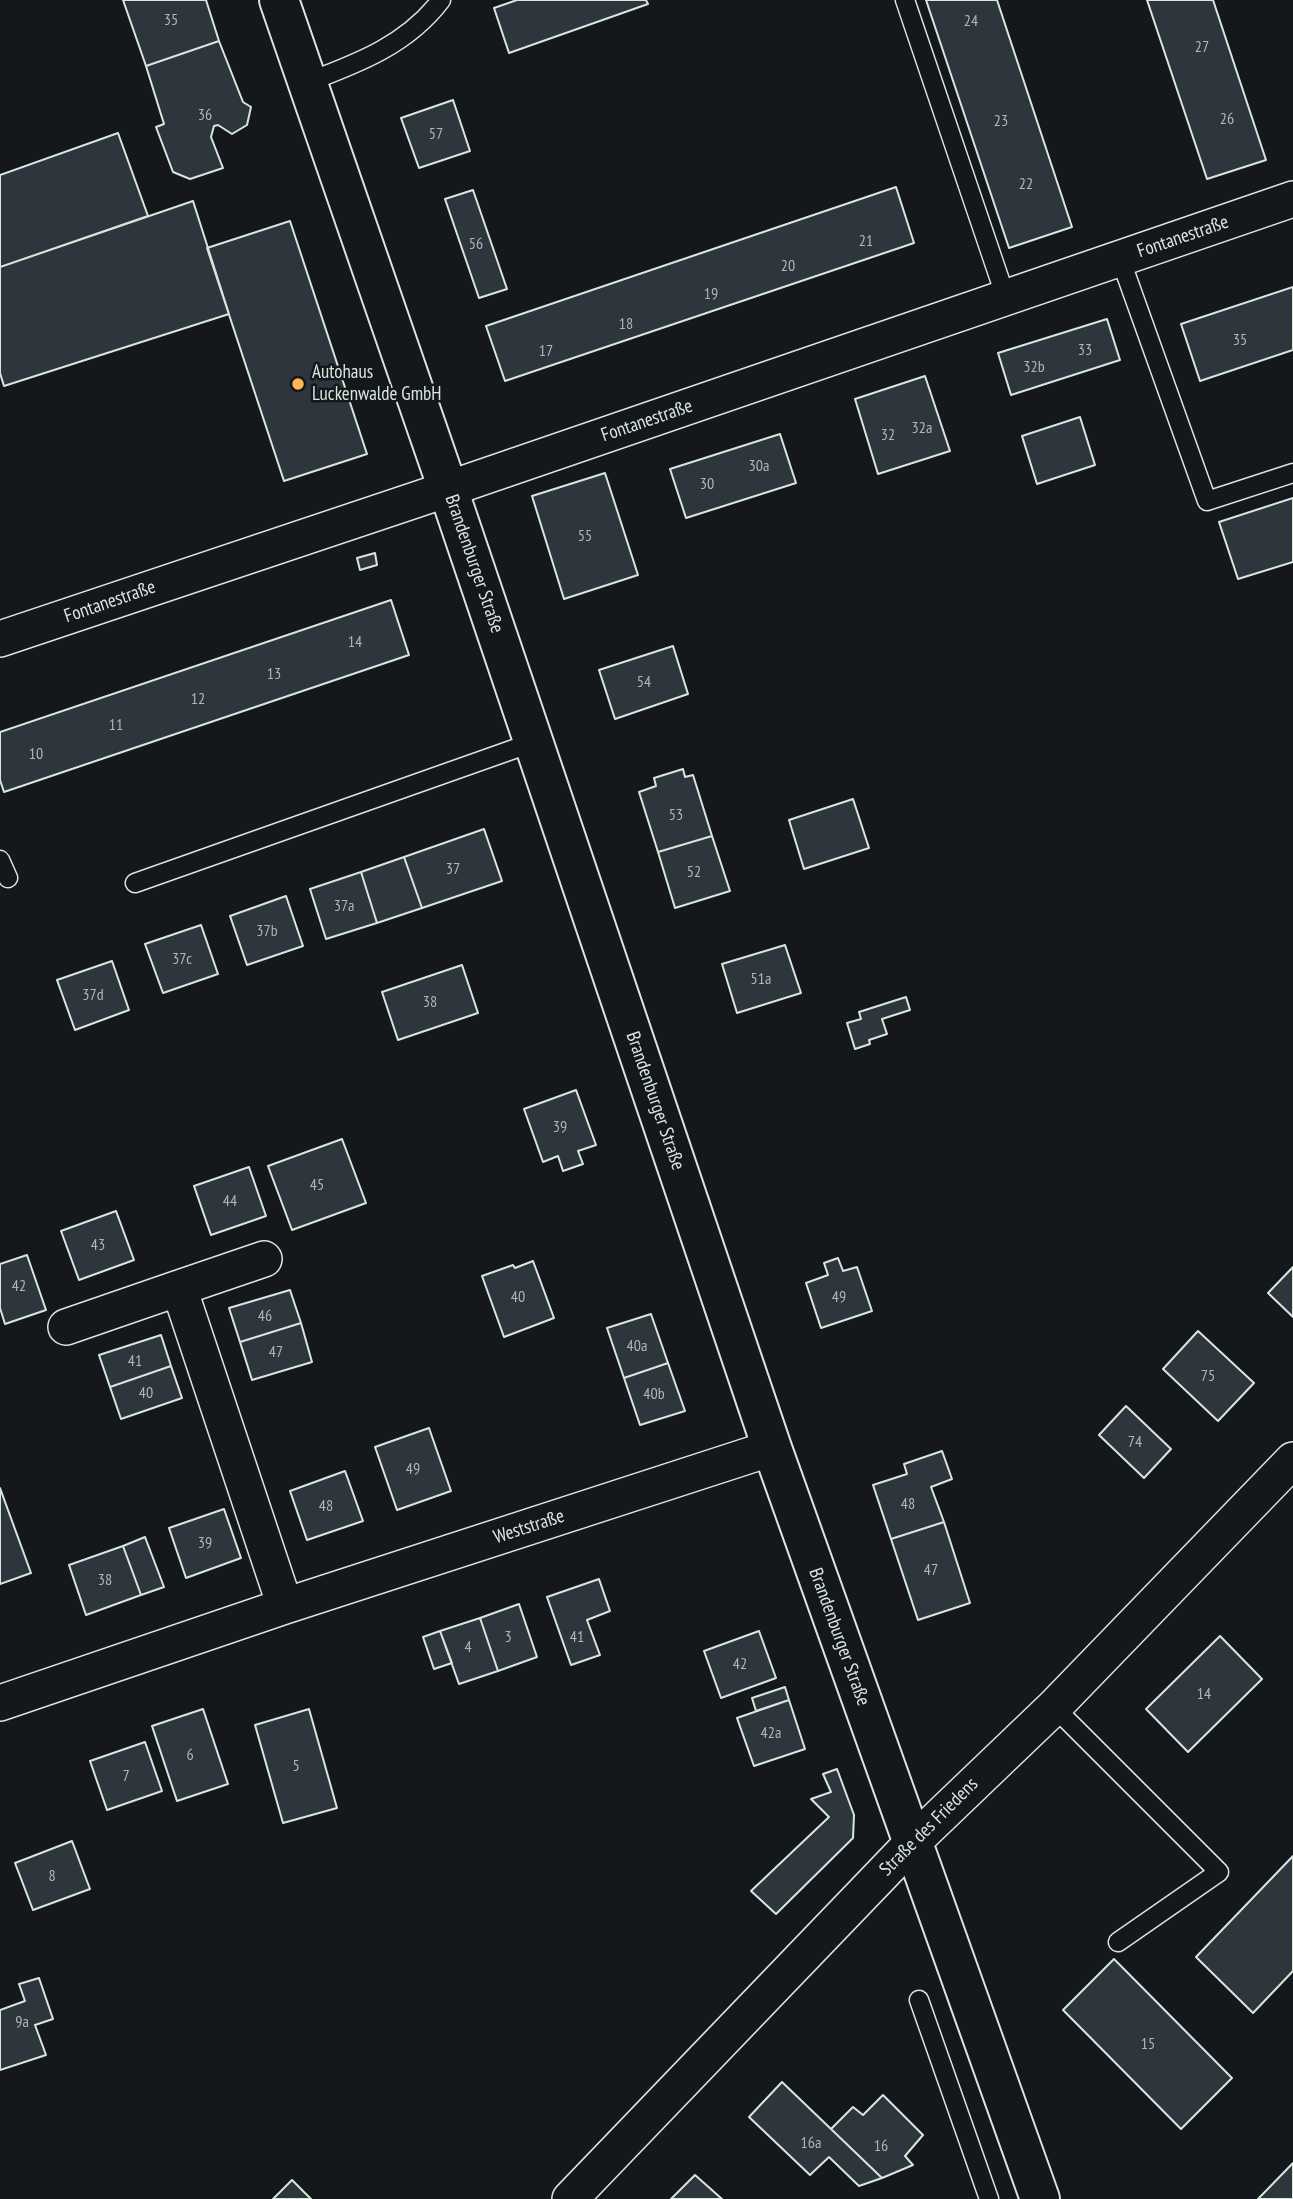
<!DOCTYPE html>
<meta charset="utf-8">
<style>
body{margin:0}
canvas{display:block;background:#14181c}
</style>
<canvas width="1293" height="2199"></canvas>
<script>
const ctx = document.querySelector('canvas').getContext('2d');
ctx.lineJoin = 'round';
function paint(path, color) {
  ctx.fillStyle = color;
  ctx.fill(path, 'evenodd');
}
function stroke(path, color, width, dash) {
  ctx.strokeStyle = color;
  ctx.lineWidth = width;
  ctx.lineCap = dash ? 'butt' : 'round';
  ctx.setLineDash(dash || []);
  ctx.stroke(path);
}
function label(font, color, halo, rows, align = 'center') {
  ctx.font = font + ' "PT Sans Narrow",sans-serif';
  ctx.lineWidth = 5;
  ctx.setLineDash([]);
  ctx.textBaseline = 'middle';
  ctx.strokeStyle = halo;
  ctx.fillStyle = color;
  for (const [text, x, y, turn = 0] of rows) {
    ctx.save();
    ctx.translate(x, y);
    ctx.rotate((+turn || 0) * Math.PI / 180);
    ctx.textAlign = isNaN(turn) ? turn : align;
    if (halo) ctx.strokeText(text, 0, 0);
    ctx.fillText(text, 0, 0);
    ctx.restore();
  }
}
const building = new Path2D(`
 M 123,0 L 206,0 L 219,41 L 146,66 Z
 M 517,0 L 646,0 L 648,4 L 509,53 L 494,8 Z
 M 926,0 L 997,0 L 1072,227 L 1009,248 Z
 M 1147,0 L 1213,0 L 1266,160 L 1207,179 Z
 M 219,41 L 243,102 L 251,107 L 247,125 L 232,134 L 218,125 L 214,126 L 211,137 L 223,168 L 190,179 L 173,172 L 156,127 L 164,124 L 146,66 Z
 M 453,100 L 470,151 L 419,168 L 401,118 Z
 M 118,133 L 148,216 L 0,267 L 0,175 Z
 M 896,187 L 914,243 L 505,381 L 486,326 Z
 M 473,190 L 507,289 L 479,298 L 445,199 Z
 M 193,201 L 229,314 L 4,386 L 0,373 L 0,267 Z
 M 290,221 L 367,454 L 284,481 L 207,248 Z
 M 1293,287 L 1293,350 L 1200,381 L 1181,324 Z
 M 1107,319 L 1120,360 L 1011,395 L 998,353 Z
 M 925,376 L 950,451 L 878,474 L 855,399 Z
 M 1080,417 L 1095,465 L 1037,484 L 1022,436 Z
 M 780,434 L 796,483 L 686,518 L 670,469 Z
 M 605,473 L 638,575 L 564,599 L 532,496 Z
 M 1293,498 L 1293,562 L 1238,579 L 1219,522 Z
 M 375,553 L 377,565 L 360,570 L 357,558 Z
 M 391,600 L 409,655 L 4,792 L 0,780 L 0,732 Z
 M 673,646 L 688,694 L 615,719 L 599,670 Z
 M 683,769 L 685,777 L 693,775 L 712,836 L 658,852 L 639,792 L 656,786 L 654,778 Z
 M 853,799 L 869,848 L 804,869 L 789,820 Z
 M 484,829 L 502,881 L 422,908 L 404,857 Z
 M 712,836 L 730,891 L 675,908 L 658,852 Z
 M 404,857 L 422,908 L 377,923 L 361,872 Z
 M 361,872 L 377,923 L 326,939 L 310,889 Z
 M 286,896 L 303,946 L 247,965 L 230,916 Z
 M 201,925 L 218,974 L 163,993 L 145,944 Z
 M 785,945 L 801,993 L 737,1013 L 722,964 Z
 M 112,961 L 129,1010 L 75,1030 L 57,980 Z
 M 462,965 L 478,1013 L 398,1040 L 382,992 Z
 M 906,997 L 910,1010 L 882,1019 L 887,1034 L 869,1040 L 870,1044 L 855,1049 L 847,1023 L 861,1019 L 859,1012 Z
 M 576,1090 L 596,1145 L 578,1151 L 583,1164 L 563,1171 L 558,1156 L 543,1162 L 524,1109 Z
 M 342,1139 L 366,1203 L 292,1230 L 268,1166 Z
 M 249,1167 L 266,1216 L 211,1235 L 194,1186 Z
 M 116,1211 L 134,1260 L 79,1280 L 61,1231 Z
 M 27,1255 L 46,1310 L 5,1324 L 0,1308 L 0,1264 Z
 M 838,1258 L 843,1271 L 857,1267 L 872,1311 L 821,1328 L 806,1283 L 828,1275 L 824,1263 Z
 M 533,1261 L 554,1318 L 504,1337 L 482,1276 L 513,1265 L 515,1268 Z
 M 1293,1267 L 1293,1317 L 1268,1293 Z
 M 290,1290 L 301,1323 L 240,1342 L 229,1308 Z
 M 651,1314 L 668,1363 L 624,1378 L 607,1328 Z
 M 301,1323 L 312,1362 L 252,1380 L 240,1342 Z
 M 1198,1331 L 1254,1383 L 1218,1421 L 1163,1369 Z
 M 161,1335 L 171,1366 L 110,1387 L 99,1355 Z
 M 668,1363 L 685,1411 L 640,1425 L 624,1378 Z
 M 171,1366 L 182,1398 L 121,1419 L 110,1387 Z
 M 1126,1406 L 1171,1449 L 1144,1478 L 1099,1435 Z
 M 429,1428 L 451,1491 L 397,1510 L 375,1447 Z
 M 942,1451 L 952,1479 L 931,1487 L 944,1522 L 891,1539 L 873,1485 L 907,1474 L 904,1464 Z
 M 345,1471 L 363,1521 L 307,1540 L 290,1491 Z
 M 0,1488 L 31,1573 L 0,1584 Z
 M 224,1509 L 241,1558 L 186,1578 L 169,1528 Z
 M 944,1522 L 970,1603 L 918,1620 L 891,1539 Z
 M 145,1537 L 164,1587 L 141,1595 L 123,1546 Z
 M 123,1546 L 141,1595 L 86,1615 L 69,1565 Z
 M 599,1579 L 610,1611 L 587,1620 L 600,1655 L 571,1665 L 547,1597 Z
 M 519,1604 L 537,1657 L 498,1671 L 480,1618 Z
 M 480,1618 L 498,1671 L 459,1684 L 440,1631 Z
 M 440,1631 L 452,1663 L 434,1669 L 423,1637 Z
 M 759,1631 L 776,1678 L 721,1698 L 704,1651 Z
 M 1220,1636 L 1262,1679 L 1188,1752 L 1146,1709 Z
 M 785,1687 L 789,1700 L 756,1711 L 752,1698 Z
 M 789,1700 L 805,1749 L 754,1766 L 737,1718 Z
 M 203,1709 L 228,1784 L 177,1801 L 152,1726 Z
 M 309,1709 L 337,1808 L 283,1823 L 255,1725 Z
 M 145,1742 L 162,1791 L 107,1810 L 90,1761 Z
 M 837,1769 L 854,1815 L 853,1838 L 776,1914 L 751,1891 L 829,1817 L 811,1799 L 831,1792 L 823,1774 Z
 M 72,1841 L 90,1889 L 33,1910 L 15,1863 Z
 M 1293,1856 L 1293,1971 L 1253,2013 L 1196,1957 Z
 M 1114,1959 L 1232,2078 L 1181,2129 L 1063,2010 Z
 M 39,1978 L 53,2019 L 35,2025 L 46,2055 L 0,2070 L 0,2010 L 25,2001 L 19,1984 Z
 M 782,2082 L 831,2129 L 882,2178 L 859,2186 L 829,2157 L 810,2175 L 749,2117 Z
 M 883,2095 L 923,2135 L 905,2156 L 913,2165 L 882,2178 L 831,2129 L 853,2107 L 863,2115 Z
 M 1293,2163 L 1293,2199 L 1258,2199 Z
 M 695,2175 L 722,2199 L 671,2199 Z
 M 292,2180 L 311,2199 L 273,2199 Z`);
paint(building, '#2c363c');
stroke(building, '#d8e6dc', 2);
const lane = new Path2D(`
 M 905,0 L 1006,298
 M 308,82 C 359,63 408,44 441,0
 M 1120,258 L 1207,501 L 1293,473
 M 0,860 L 8,878
 M 135,883 L 534,742
 M 1054,1707 L 1219,1872 L 1118,1942
 M 919,2000 L 989,2199`);
const street = new Path2D(`
 M 0,639 L 448,489 L 1293,199
 M 179,1288 L 264,1259
 M 66,1327 L 179,1288 L 285,1606
 M 0,1703 L 285,1606 L 772,1448
 M 570,2199 L 912,1843 L 1054,1707 L 1293,1460`);
const secondary = new Path2D(`
 M 279,0 L 448,489 L 772,1448 L 1040,2199`);
stroke(lane, '#d8e6dc', 21);
stroke(street, '#d8e6dc', 38);
stroke(secondary, '#d8e6dc', 42);
stroke(lane, '#14181c', 18);
stroke(street, '#14181c', 35);
stroke(secondary, '#14181c', 38);
for (const [x, y, r, color] of [
 [298,384,7,"#ffb74d"]
]) {
  const dot = new Path2D();
  dot.arc(x, y, r, 0, 2 * Math.PI);
  ctx.fillStyle = color;
  ctx.fill(dot);
  stroke(dot, '#14181c', 2.5);
}
label('16px', '#adbab4', null, [
 ["35",171,20],
 ["24",971,21],
 ["27",1202,47],
 ["36",205,115],
 ["26",1227,119],
 ["23",1001,121],
 ["57",436,134],
 ["22",1026,184],
 ["21",866,241],
 ["56",476,244],
 ["20",788,266],
 ["19",711,294],
 ["18",626,324],
 ["35",1240,340],
 ["33",1085,350],
 ["17",546,351],
 ["32b",1034,367],
 ["32a",922,428],
 ["32",888,435],
 ["30a",759,466],
 ["30",707,484],
 ["55",585,536],
 ["14",355,642],
 ["13",274,674],
 ["54",644,682],
 ["12",198,699],
 ["11",116,725],
 ["10",36,754],
 ["53",676,815],
 ["37",453,869],
 ["52",694,872],
 ["37a",344,906],
 ["37b",267,931],
 ["37c",182,959],
 ["51a",761,979],
 ["37d",93,995],
 ["38",430,1002],
 ["39",560,1127],
 ["45",317,1185],
 ["44",230,1201],
 ["43",98,1245],
 ["42",19,1286],
 ["40",518,1297],
 ["49",839,1297],
 ["46",265,1316],
 ["40a",637,1346],
 ["47",276,1352],
 ["41",135,1361],
 ["75",1208,1376],
 ["40",146,1393],
 ["40b",654,1394],
 ["74",1135,1442],
 ["49",413,1469],
 ["48",908,1504],
 ["48",326,1506],
 ["39",205,1543],
 ["47",931,1570],
 ["38",105,1580],
 ["3",508,1637],
 ["41",577,1637],
 ["4",468,1647],
 ["42",740,1664],
 ["14",1204,1694],
 ["42a",771,1733],
 ["6",190,1755],
 ["5",296,1766],
 ["7",126,1776],
 ["8",52,1876],
 ["9a",22,2022],
 ["15",1148,2044],
 ["16a",811,2143],
 ["16",881,2146]
]);
label('19px', '#d8e6dc', '#14181c', [
 ["Fontanestraße",1183,237,-19],
 ["Fontanestraße",647,421,-19],
 ["Brandenburger Straße",474,564,71],
 ["Fontanestraße",110,602,-19],
 ["Brandenburger Straße",655,1101,71],
 ["Weststraße",529,1527,-18],
 ["Brandenburger Straße",839,1637,70],
 ["Straße des Friedens",929,1827,-45]
]);
label('19px', '#d8e6dc', '#14181c', [
 ["Autohaus",312,373],
 ["Luckenwalde GmbH",312,395]
], 'left');
</script>
